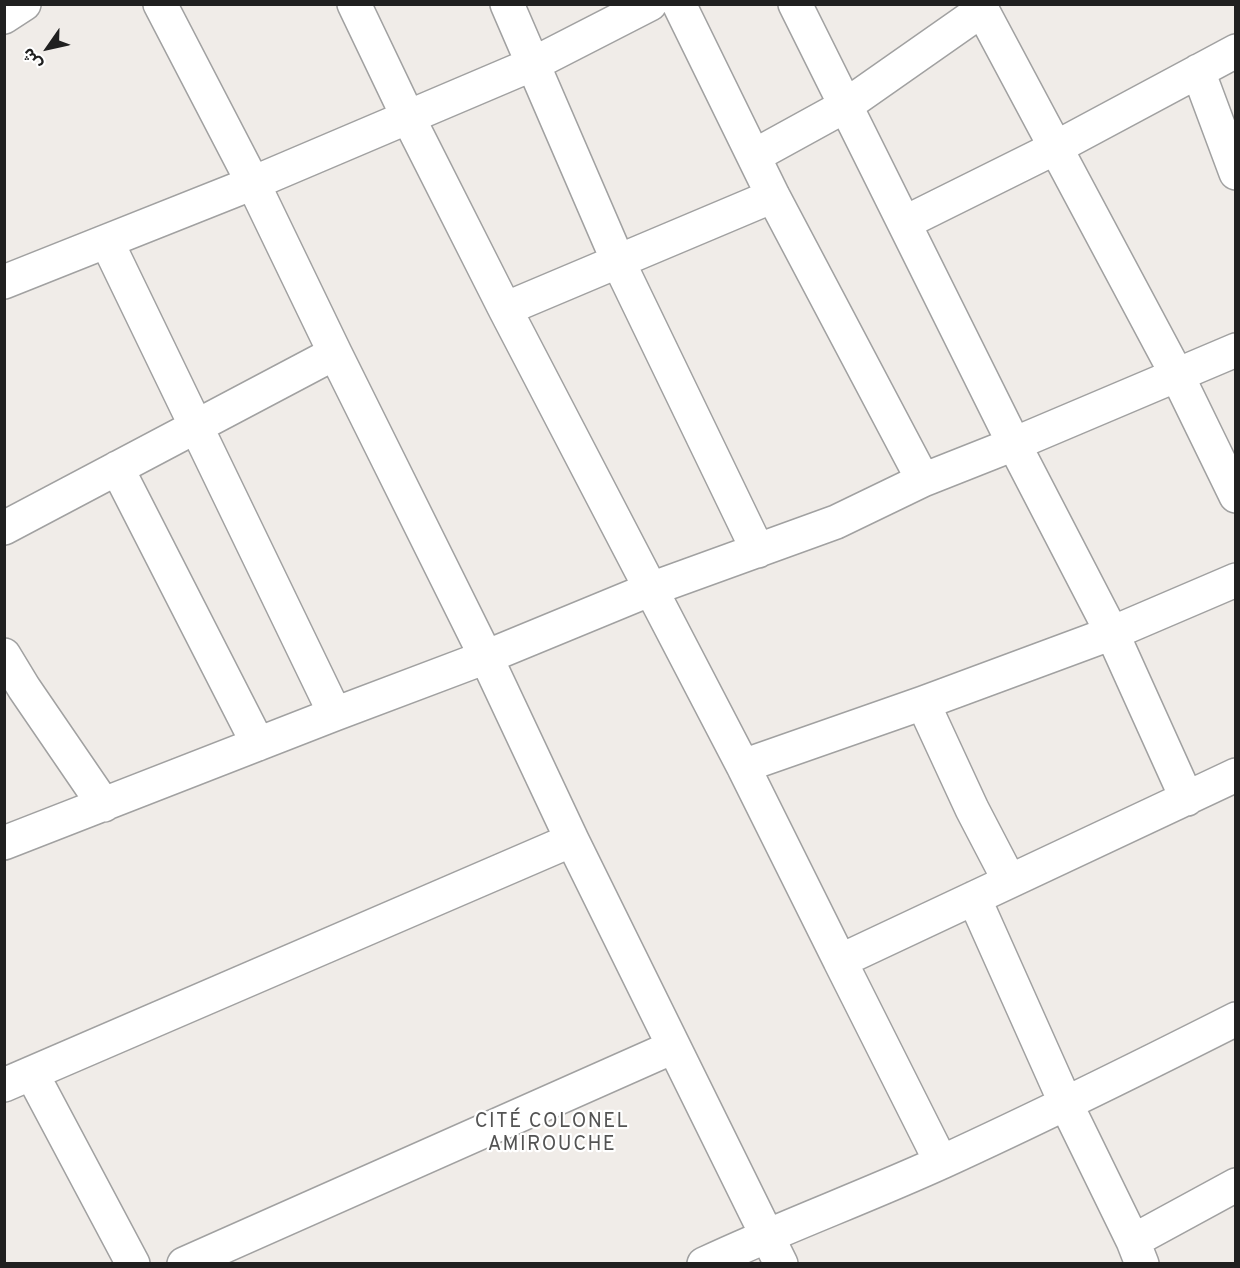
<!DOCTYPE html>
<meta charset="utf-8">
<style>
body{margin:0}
#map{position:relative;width:1240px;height:1268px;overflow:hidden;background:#f0ece8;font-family:Overpass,"Noto Sans Arabic",sans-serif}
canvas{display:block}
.frame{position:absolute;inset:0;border:6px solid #202020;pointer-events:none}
.north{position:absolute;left:18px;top:18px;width:60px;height:60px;-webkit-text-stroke:4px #fff;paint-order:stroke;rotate:236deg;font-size:16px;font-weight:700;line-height:24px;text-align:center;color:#202020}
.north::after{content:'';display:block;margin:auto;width:21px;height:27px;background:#202020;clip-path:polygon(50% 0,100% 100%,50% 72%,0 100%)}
</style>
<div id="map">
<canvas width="1240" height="1268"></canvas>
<div class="frame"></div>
<div class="north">ش</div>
</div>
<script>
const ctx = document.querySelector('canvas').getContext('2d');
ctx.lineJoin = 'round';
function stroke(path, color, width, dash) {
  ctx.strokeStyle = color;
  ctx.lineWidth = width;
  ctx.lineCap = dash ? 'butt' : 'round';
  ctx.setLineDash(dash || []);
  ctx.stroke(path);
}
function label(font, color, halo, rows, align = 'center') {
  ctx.font = font + ' Overpass,sans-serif';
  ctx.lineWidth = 4.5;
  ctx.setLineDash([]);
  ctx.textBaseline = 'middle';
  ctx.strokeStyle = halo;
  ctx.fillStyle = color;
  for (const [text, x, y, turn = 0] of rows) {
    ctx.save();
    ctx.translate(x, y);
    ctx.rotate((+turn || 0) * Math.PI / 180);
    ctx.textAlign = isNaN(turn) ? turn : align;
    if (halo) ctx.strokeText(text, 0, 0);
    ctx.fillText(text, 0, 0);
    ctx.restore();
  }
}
const minor = new Path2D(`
 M 160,4 L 253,183 L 335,353 L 486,657 L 572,840
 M 354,4 L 408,117 L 505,309 L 743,766 L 840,961
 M 507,4 L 618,261 L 758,551
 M 679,4 L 773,196 L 923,480
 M 795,4 L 1014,444 L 1112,633 L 1187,799
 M 979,4 L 1177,375 L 1236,496
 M 4,17 L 24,4
 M 1198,71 L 1236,173
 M 754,156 L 845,106 L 982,10
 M 904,223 L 1055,148 L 1236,51
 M 107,242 L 335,714
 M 4,282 L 253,183 L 533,64 L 650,4
 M 505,309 L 773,196
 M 117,468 L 258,744
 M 4,528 L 335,353
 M 4,655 L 24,688 L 104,805
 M 923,703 L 972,809 L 1009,880
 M 743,766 L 923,703 L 1112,633 L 1236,580
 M 4,843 L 335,714 L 486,657 L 651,589 L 836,522 L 923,480 L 1014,444 L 1236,350
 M 974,898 L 1066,1104 L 1133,1241 L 1142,1264
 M 32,1074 L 133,1264
 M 4,1085 L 572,840 L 781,1264
 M 941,1162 L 840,961 L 1236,775
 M 1133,1241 L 1236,1185
 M 184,1264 L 673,1047
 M 704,1264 C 783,1227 865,1197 944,1161 C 1042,1116 1139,1068 1236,1019`);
stroke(minor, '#a1a1a1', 36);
stroke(minor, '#fff', 33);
ctx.letterSpacing = '1.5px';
label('20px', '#535353', '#fff', [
 ["CITÉ COLONEL",552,1123],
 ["AMIROUCHE",552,1146]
]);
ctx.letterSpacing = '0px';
</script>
